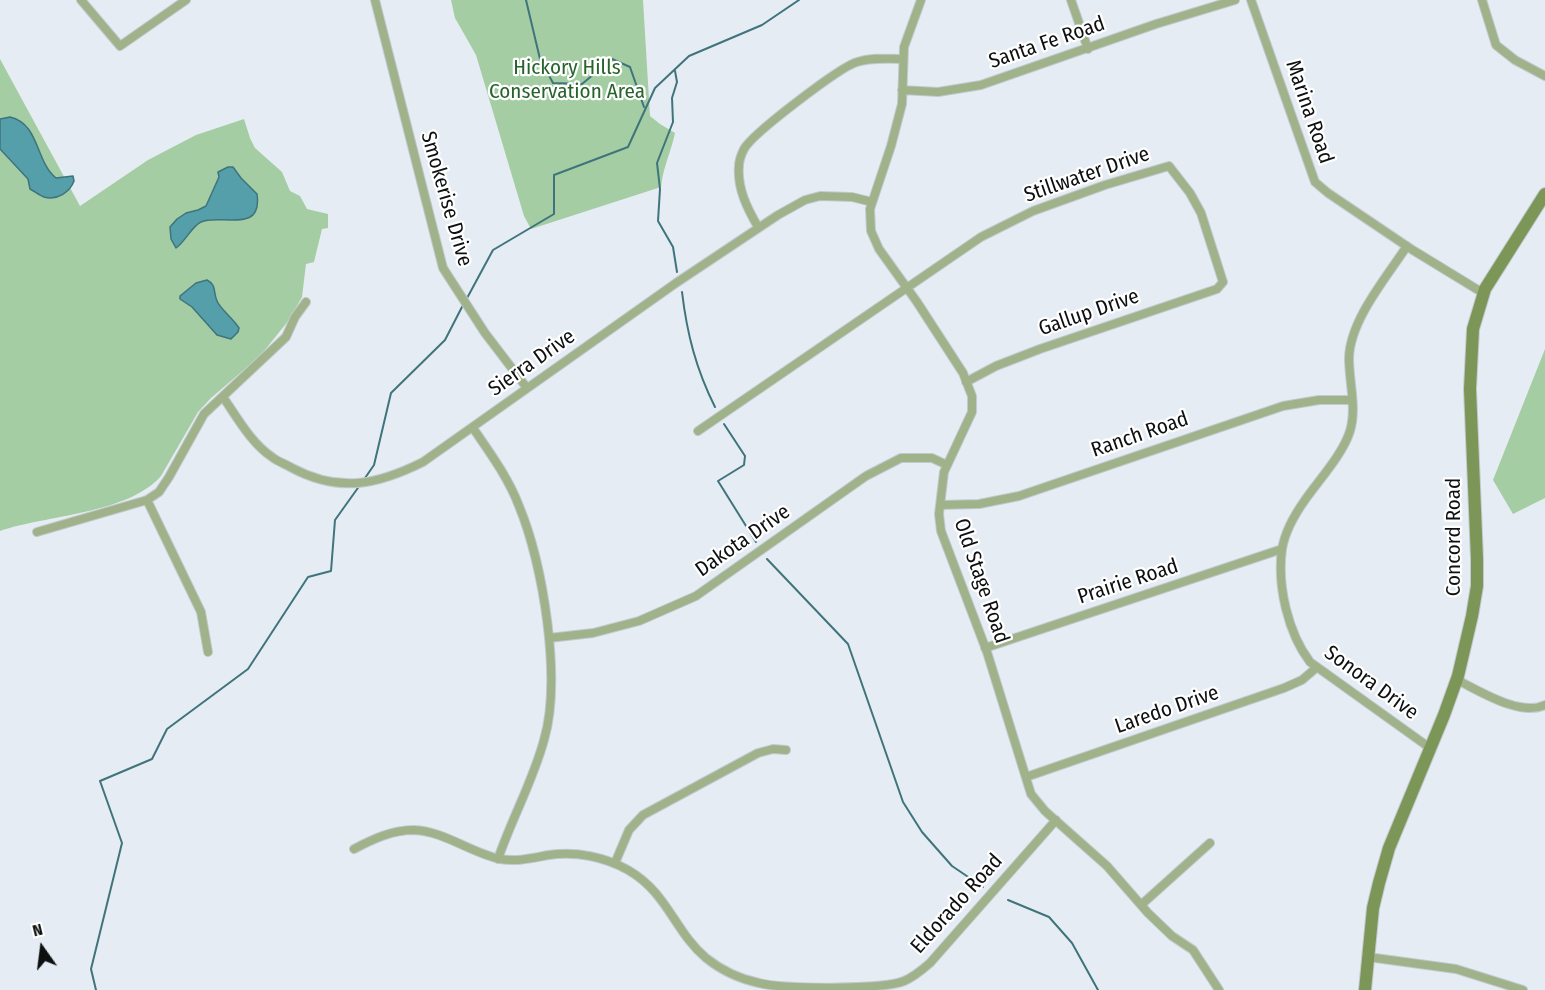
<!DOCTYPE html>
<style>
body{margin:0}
#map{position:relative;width:1545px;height:990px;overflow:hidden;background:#e6ecf3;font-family:"Fira Sans Condensed",sans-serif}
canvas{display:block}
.north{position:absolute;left:12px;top:918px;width:60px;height:60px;-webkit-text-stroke:4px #fff;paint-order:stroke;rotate:346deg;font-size:16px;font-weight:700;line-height:24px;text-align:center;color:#0d0f11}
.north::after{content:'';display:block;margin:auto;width:21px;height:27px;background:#0d0f11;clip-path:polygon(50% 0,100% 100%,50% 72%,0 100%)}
</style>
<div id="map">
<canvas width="1545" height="990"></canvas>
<div class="north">N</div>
</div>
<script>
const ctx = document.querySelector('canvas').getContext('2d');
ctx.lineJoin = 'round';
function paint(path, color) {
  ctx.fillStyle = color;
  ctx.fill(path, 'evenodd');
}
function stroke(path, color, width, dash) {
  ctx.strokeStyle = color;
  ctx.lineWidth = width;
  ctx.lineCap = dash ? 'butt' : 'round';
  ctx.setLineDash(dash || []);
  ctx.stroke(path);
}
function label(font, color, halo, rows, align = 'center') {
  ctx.font = font + ' "Fira Sans Condensed",sans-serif';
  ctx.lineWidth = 4.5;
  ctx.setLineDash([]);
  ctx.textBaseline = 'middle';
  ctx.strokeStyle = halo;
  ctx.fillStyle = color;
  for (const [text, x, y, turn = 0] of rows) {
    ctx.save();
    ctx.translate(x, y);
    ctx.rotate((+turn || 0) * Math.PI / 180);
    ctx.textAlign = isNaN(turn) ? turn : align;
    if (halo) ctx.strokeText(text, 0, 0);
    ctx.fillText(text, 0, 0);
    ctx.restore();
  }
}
paint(new Path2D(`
 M 451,0 L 643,0 L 650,116 L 660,124 L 675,133 C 671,152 663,167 661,187 L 531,229 L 524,216 L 476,55 L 455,18 Z
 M 0,59 L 80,206 L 148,160 L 196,135 L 244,119 L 250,138 L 255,148 L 282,172 L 290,191 L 300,196 L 307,209 L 328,214 L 328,228 L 322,229 L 314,262 L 306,264 L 302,297 L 289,320 L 260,356 L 211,398 L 198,412 L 161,476 C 128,514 46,515 0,531 Z
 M 1545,349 L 1545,498 L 1513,514 L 1493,480 Z`), '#a4cda4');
const water = new Path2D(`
 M 10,117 C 40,124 35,161 56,178 L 73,176 L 74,181 C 70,192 57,201 44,197 C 40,196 34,191 30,189 L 28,179 L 0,149 L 0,119 Z
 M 228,167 L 233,167 L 241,178 L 257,194 C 263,235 220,213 201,222 C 192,226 185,242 176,248 L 171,239 L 170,227 L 177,219 L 186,213 L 198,210 L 206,206 L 219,177 L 218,172 Z
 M 207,280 C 217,285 213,292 217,301 C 221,310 233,318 239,328 L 238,332 L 231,339 L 217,335 L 192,307 L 180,299 L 180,296 L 196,283 Z`);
paint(water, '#549faa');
stroke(water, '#3f747c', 1.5);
stroke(new Path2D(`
 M 526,0 L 540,59 L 553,83 L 582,84 L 612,59 L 630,67 L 644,107
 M 675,71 L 677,82 L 672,98 L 673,122 L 657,163 L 660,189 L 658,221 L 673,247 L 677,272
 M 682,292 C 687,334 696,369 715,407
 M 466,300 L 493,250 L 554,214 L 554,175 L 628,147 L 655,88 L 689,56 L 762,25 L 799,0
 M 724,424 L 745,456 L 744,465 L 718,481 L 756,542
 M 365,478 L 374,465 L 391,393 L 445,340 L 463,305
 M 767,559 L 848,644 L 903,802 L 922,832 L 952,866 L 983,887
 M 1008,900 L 1049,917 L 1072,943 L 1098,990
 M 96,990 L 91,969 L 122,843 L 100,781 L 152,759 L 167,729 L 248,669 L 308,577 L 331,571 L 335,520 L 360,485`), '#3f747c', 2);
const minor = new Path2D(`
 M 81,0 L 120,46 L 186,0
 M 375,0 L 443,268 L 485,333 L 527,388
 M 921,0 L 904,47 L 902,104 L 891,146 L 870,209 L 871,231 L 879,249 L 917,302 L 963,373 L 972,396 L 972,412 L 944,472 L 939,514 L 941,531 L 987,652 L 1031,794 L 1045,811 L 1107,866 L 1148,913 L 1172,936 L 1193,950 L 1219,990
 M 1071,0 L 1088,49
 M 1251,0 L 1315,182 L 1328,193 L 1411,249 L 1483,293
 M 1482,0 L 1496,45 L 1515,60 L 1545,76
 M 902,90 L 938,92 L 981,85 L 1156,24 L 1235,0
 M 758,227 C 747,208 737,188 739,166 C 739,161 742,153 744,149 C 753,133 840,67 857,62 C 872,57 888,59 903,59
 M 1407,246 C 1386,278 1350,320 1349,358 C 1349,382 1357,408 1350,431 C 1343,454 1319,480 1305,500 C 1295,514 1285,532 1282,549 C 1277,586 1288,633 1310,662 L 1430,748
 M 223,397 C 237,417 251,443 272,457 C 278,462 286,464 292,468 C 339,493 377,485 423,462 L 676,283 L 778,215 L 805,200 L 820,196 L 852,197 L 872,202
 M 473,428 C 490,453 508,477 519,506 C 543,564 562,679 544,740 C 533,781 512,818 498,859
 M 698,431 L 981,237 L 1033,211 L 1105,185 L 1169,166 L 1190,193 L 1201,213 L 1223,282 L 1217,289 L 1040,349 L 996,366 L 966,382
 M 147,500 L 201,612 L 208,652
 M 940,505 L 979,504 L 1019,496 L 1283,406 L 1319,400 L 1352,400
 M 37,532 L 147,500 L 159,492 L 169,477 L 204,414 L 286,337 L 295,317 L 306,302
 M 549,638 L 593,633 L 639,621 L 696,596 L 866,476 L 901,458 L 932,458 L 947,465
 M 985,648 L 1282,549
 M 1457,680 C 1480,691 1520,717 1545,705
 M 1026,777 L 1284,688 L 1302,680 L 1316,668
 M 354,849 C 373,839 392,830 414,830 C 444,831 471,853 500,859 C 517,862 532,858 549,855 C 576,851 605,857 628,870 C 668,893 674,931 706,958 C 721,970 740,979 759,983 C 783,989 882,990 904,981 C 914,977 922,970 930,963 L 1056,820
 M 615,863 L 629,830 L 643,815 L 758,753 L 773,749 L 786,750
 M 1141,905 L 1210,843
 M 1368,957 L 1456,969 L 1523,990`);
const secondary = new Path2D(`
 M 1365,990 L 1373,908 L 1379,883 L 1389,848 L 1444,715 L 1458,676 L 1472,616 L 1477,586 L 1477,559 L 1470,389 L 1473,329 L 1485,289 L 1545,194`);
stroke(minor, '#c3c9cf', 10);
stroke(secondary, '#c3c9cf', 14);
stroke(minor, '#a0b289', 8);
stroke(secondary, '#7c9657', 12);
label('21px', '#0d0f11', '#fff', [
 ["Santa Fe Road",1047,43,-19],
 ["Marina Road",1309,112,71],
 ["Stillwater Drive",1087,175,-19],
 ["Smokerise Drive",446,199,74],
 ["Gallup Drive",1089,313,-19],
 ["Sierra Drive",532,363,-35],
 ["Ranch Road",1140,435,-19],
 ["Concord Road",1454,537,-90],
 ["Dakota Drive",743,541,-35],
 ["Old Stage Road",981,581,71],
 ["Prairie Road",1128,582,-18],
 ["Sonora Drive",1371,683,36],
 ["Laredo Drive",1167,710,-19],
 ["Eldorado Road",957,904,-48]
]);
label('21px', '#27632b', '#fff', [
 ["Hickory Hills",567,68],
 ["Conservation Area",567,92]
]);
</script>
